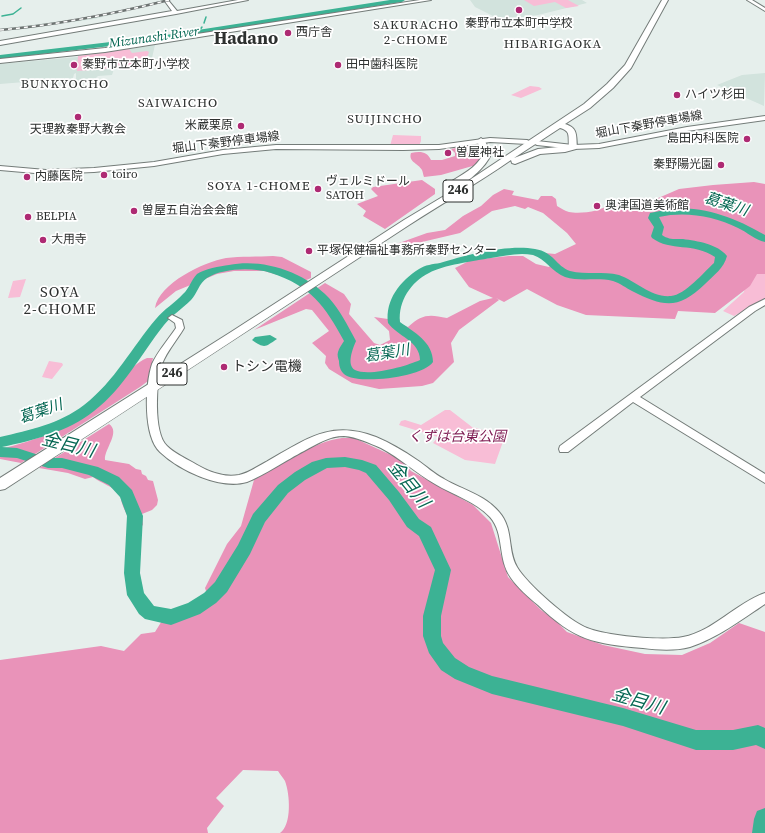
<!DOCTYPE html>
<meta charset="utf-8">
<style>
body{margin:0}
canvas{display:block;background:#e6efec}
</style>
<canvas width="765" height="833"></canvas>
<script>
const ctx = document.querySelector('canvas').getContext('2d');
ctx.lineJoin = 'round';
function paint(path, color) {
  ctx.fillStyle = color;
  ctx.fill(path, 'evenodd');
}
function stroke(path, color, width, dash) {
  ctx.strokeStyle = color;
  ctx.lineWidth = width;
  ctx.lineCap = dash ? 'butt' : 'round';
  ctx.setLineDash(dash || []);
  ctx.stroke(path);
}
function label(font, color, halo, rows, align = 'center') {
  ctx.font = font + ' "Source Serif 4","Noto Sans JP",serif';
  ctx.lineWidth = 3.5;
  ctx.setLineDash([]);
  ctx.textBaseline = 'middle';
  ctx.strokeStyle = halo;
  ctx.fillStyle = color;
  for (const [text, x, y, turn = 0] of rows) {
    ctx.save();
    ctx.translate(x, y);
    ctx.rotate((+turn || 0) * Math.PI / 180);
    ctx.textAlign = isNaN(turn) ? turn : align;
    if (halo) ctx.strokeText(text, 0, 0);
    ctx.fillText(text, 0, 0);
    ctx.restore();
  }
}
paint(new Path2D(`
 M 164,0 L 171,0 L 94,19 L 23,29 L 0,31 L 0,29 L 88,18 Z
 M 470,0 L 582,0 L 587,3 L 538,15 L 501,20 L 475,7 Z
 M 155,45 L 152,58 L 146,66 L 114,69 L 112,75 L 98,76 L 96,78 L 97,82 L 72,83 L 76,80 L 76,73 L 74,74 L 73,78 L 0,84 L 0,64 L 77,57 Z
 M 765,73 L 764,106 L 717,85 L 742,75 Z`), '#d2e3dd');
paint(new Path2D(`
 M 524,0 L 568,0 L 579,6 L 566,8 L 555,2 L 534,6 Z
 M 129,49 L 132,53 L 147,51 L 149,52 L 147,57 L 149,59 L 145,64 L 141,66 L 77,71 L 78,56 Z
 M 530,86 L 539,87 L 542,89 L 521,98 L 511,95 Z
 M 393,135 L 421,136 L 421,141 L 419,146 L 390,146 Z
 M 765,256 L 765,299 L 734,316 L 723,311 L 744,292 L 748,268 Z
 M 26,279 L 20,297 L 8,298 L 13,281 Z
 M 49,361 L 62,363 L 63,365 L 52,379 L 42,377 Z
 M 445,410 L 450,410 L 472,427 L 505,436 L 495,464 L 465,460 L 433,443 L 438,437 L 399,425 L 401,421 L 405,420 L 421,425 Z`), '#f8bdd6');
paint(new Path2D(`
 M 474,144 L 480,145 L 485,155 L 476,165 L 441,175 L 424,177 C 423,175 423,172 422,170 C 418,163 408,162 411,153 C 420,151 427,151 431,160 L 442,160 L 455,156 L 455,153 L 451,149 Z
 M 422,180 L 435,189 L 435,194 L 385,229 L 363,216 L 366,211 L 357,204 L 378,196 L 371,189 L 373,187 Z
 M 754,182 L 765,184 L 765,274 L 757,274 L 750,286 L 715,313 L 678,311 L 675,319 L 586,315 L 557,305 L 527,289 L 504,302 L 496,298 L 499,300 L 459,330 L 451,343 L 454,362 L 433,383 L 422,386 L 379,389 L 352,383 L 329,369 L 325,363 L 326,356 L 312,343 L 329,331 L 312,310 L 306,309 L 254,330 L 325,283 L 344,294 L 351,304 L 349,314 L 374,343 L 380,345 L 390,340 L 389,331 L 374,317 L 388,319 L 408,327 C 422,314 429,314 447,318 L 480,301 L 493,298 L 469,287 L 455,268 L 471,260 L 509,256 L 523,256 L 536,264 L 549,267 L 554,261 L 545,253 L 555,254 L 576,244 L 567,233 L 543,213 L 528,207 L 525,209 L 515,206 L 492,211 L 460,233 L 388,250 L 388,247 L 427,233 L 445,230 L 463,216 L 481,206 L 493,195 L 504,189 L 514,191 L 512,195 L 538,200 L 541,196 L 552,196 L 556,199 L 557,206 C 561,208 565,211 569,212 C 579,214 603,212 610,203 L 656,199 L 679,189 L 713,185 Z
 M 273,256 L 282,257 L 311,272 L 311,278 L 302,282 L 264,271 L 234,271 L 217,274 L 176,291 L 155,308 C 159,283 204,262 226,258 C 241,256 258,257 273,256 Z
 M 147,358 L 153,358 L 148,381 L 140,387 L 21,463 L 0,459 L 0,449 C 34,441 78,426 105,401 C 119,388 126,367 147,358 Z
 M 109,424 C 121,432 104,449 105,460 L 129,464 L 136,469 L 141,470 L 142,474 L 146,476 L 148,480 L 153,481 L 158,500 L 157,505 L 152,510 L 142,514 L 143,525 L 135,531 C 131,520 119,504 121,494 C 112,486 102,484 93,477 L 85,479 L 68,473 L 39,468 Z
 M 342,438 L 354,438 L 402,460 L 411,471 L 473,505 L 491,523 L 508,577 L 541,610 L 555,620 L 567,632 L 603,645 L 645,654 L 682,655 L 710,643 L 739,623 L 765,632 L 765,833 L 280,833 C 292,825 290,794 285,781 C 283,778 280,774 278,771 L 243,770 L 216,798 L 224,806 L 207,828 L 208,833 L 0,833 L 0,660 L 101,646 L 124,651 L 141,634 L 155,632 L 168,611 L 183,608 L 207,594 L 205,588 L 227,544 L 241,526 L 254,480 C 280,465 312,442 342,438 Z`), '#e993b9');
paint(new Path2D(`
 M 270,335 L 277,339 C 265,347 265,349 252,340 L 255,337 Z`), '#3cb294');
stroke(new Path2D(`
 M 2,16 L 13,14 L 21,8
 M 204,23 L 206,17
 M 199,31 L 202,27`), '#3cb294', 1.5);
paint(new Path2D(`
 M 390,0 L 405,0 L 402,2 L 153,41 L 0,59 L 0,55 L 153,37 Z
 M 675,208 C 710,208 735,218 765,235 L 765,242 C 755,240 747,232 738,228 C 714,216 685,211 659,217 L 664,227 L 662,235 C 669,240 675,239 683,239 C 697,241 718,244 727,256 C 724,268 714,275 705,284 C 678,310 664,307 632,291 C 626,288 620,283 613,281 C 598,277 580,282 565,277 C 552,272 546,259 533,255 C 519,252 504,256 491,258 C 474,261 443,265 429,273 C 411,282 398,301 400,322 C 414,332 433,342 433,362 C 423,377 363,384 347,376 C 341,373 339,367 339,361 C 338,358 337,355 338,352 C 339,348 342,344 344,341 C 325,306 311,286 271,273 C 253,267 223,268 207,278 C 199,283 197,294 191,300 C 182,309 172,315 164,325 C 141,354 124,388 94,411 C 68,432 34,440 2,447 L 17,448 L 48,458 L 62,458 L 98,467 L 119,477 L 132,490 L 143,516 L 140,573 L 144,593 L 154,606 L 171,609 L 188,603 L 204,593 L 215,582 L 238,545 L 253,514 L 278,485 L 295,472 L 312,462 L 326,458 L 345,457 L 362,460 L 376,465 L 399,492 L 419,519 L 431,527 L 451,570 L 441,616 L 441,636 L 443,643 L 455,658 L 469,667 L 492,676 L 623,708 L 696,730 L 733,730 L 758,725 L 765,728 L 765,749 L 756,745 L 733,750 L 696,750 L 623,726 L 492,694 L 455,679 L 441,670 L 429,653 L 423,636 L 423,616 L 435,570 L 419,536 L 407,527 L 389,500 L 366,473 L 359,470 L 345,467 L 327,468 L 305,480 L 288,493 L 265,522 L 250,554 L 227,592 L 216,603 L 200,614 L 171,625 L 145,619 L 139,614 L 127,595 L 124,573 L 127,516 L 120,497 L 109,485 L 89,475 L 62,468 L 48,468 L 17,458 L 0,457 L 0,437 C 30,430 59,424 84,405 C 115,381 132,347 156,319 C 164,309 175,303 183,294 C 189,289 191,280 197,274 C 204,269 220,266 229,265 C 263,258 305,272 329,298 C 340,310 348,326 356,341 C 353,348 346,365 355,370 C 369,377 407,366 420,360 C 420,341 397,336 388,323 C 385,300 400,281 419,269 C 425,265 433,264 440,263 C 466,255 508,244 535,249 C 554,252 556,266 570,271 C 586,275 603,271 619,275 C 636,281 652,298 671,296 C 685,295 704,272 714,263 L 715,257 C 693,242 671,252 652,238 L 651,236 L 654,227 L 648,218 L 650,213 Z
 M 765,808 L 765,833 L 752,833 L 754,819 L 757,811 Z`), '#3cb294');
const tertiary = new Path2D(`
 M 164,0 L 168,0 L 177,11 L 238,0 L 248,0 L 176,14 L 0,45 L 0,41 L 172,11 Z
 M 420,0 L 431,0 L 105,52 L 0,63 L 0,59 L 105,48 Z
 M 747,0 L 752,0 L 765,8 L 765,11 Z
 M 765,299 L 765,305 L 755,311 L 640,397 L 765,474 L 765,483 L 633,402 L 568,452 L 560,452 L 559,449 L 560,446 L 749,307 Z
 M 172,315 L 182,320 L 184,328 C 177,340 167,351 162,364 C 156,381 153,433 167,446 C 174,453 183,457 192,462 C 207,471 222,478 239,475 C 249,473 258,466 266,462 C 305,440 330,419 376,437 C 390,443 404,451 417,460 C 426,466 434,474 444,479 C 463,490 485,495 499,512 C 514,529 507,550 517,567 C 527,584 569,621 587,628 C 607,636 662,641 683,637 C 714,631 736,603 765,593 L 765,604 C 741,620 717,638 690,647 C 675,651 658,650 643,648 C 594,644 574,640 538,605 C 528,597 518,588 511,578 C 497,559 505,534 490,517 C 475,501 453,495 435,484 C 416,473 400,458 381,448 C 369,443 357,437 344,436 C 329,436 317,444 304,451 C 288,459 263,476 247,482 C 220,490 179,470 160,452 C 143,436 145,385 152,364 C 158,351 168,340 176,328 L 175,323 L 168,318 Z`);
const secondary = new Path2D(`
 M 765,116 L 765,120 L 687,131 L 599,148 L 573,149 L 537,145 L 533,143 L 537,141 L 573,145 L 599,144 L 687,127 Z
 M 490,138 L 527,140 L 531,142 L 527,144 L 490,142 L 439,149 L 403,150 L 276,149 L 223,154 L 154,166 L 94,172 L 46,174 L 0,170 L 0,166 L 46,170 L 94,168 L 154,162 L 223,150 L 276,145 L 439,145 Z`);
const trunk = new Path2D(`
 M 662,0 L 668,0 L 631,68 L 613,88 L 590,108 L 565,124 C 578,128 576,135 577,147 L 576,149 L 565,152 L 540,154 L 515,164 L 512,163 L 511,160 C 478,183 443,203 409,225 C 274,313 140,402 5,489 L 0,490 L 0,478 L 231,332 L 404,220 L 459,187 L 584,104 L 607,84 L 625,65 ZM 560,128 C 571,131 568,136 569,146 L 538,149 L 514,158 Z
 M 481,138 L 485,141 L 491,154 C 487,166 462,190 449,187 L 447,185 L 449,183 C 461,175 477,168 483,154 L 477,141 Z`);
stroke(tertiary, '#747c79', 2);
stroke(secondary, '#747c79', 2);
stroke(trunk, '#747c79', 2);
paint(tertiary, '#fff');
paint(secondary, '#fff');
paint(trunk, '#fff');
const rail = new Path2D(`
 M 0,30 C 57,25 113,14 169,0`);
stroke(rail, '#6e7372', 2.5);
stroke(rail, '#fff', 1.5, [4]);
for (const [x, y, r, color] of [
 [519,10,4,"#ae2a73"],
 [288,33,4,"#ae2a73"],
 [74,65,4,"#ae2a73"],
 [338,65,4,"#ae2a73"],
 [677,95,4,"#ae2a73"],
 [78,117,4,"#ae2a73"],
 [241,126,4,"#ae2a73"],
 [747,139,4,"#ae2a73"],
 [448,153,4,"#ae2a73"],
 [721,165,4,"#ae2a73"],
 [104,175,4,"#ae2a73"],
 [27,177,4,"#ae2a73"],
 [318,189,4,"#ae2a73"],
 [597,206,4,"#ae2a73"],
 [134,211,4,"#ae2a73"],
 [28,217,4,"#ae2a73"],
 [43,240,4,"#ae2a73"],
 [309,251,4,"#ae2a73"],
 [224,367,4,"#ae2a73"]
]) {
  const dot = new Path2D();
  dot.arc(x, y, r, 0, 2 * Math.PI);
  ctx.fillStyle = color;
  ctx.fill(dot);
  stroke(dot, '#fff', 1.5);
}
label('12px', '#2d302f', '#fff', [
 ["秦野市立本町中学校",519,24,"center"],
 ["西庁舎",296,33],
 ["秦野市立本町小学校",82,65],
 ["田中歯科医院",346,65],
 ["ハイツ杉田",685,95],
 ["米蔵栗原",233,126,"right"],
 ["天理教秦野大教会",78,130,"center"],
 ["島田内科医院",739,139,"right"],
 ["曽屋神社",456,153],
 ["秦野陽光園",713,165,"right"],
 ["toiro",112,175],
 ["内藤医院",35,177],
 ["ヴェルミドール",326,182],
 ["SATOH",326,196],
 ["奥津国道美術館",605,206],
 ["曽屋五自治会会館",142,211],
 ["BELPIA",36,217],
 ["大用寺",51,240],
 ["平塚保健福祉事務所秦野センター",317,251]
], 'left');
label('12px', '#2d302f', '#fff', [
 ["堀山下秦野停車場線",649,125,-10],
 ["堀山下秦野停車場線",226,143,-7]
]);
ctx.letterSpacing = '1px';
label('13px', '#2d302f', '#fff', [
 ["SAKURACHO",416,26],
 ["2-CHOME",416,41],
 ["HIBARIGAOKA",553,45],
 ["BUNKYOCHO",65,85],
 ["SAIWAICHO",178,104],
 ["SUIJINCHO",385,120],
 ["SOYA 1-CHOME",259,187]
]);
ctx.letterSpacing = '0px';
label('italic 13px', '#046652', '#fff', [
 ["Mizunashi River",154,38,-8]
]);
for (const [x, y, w] of [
 [458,191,30],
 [172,374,30]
]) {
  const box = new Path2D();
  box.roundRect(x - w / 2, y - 11, w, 22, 3);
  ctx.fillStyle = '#fff';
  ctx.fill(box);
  stroke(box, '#2d302f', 1);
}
label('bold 13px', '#2d302f', null, [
 ["246",458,191],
 ["246",172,374]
]);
label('14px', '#2d302f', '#fff', [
 ["トシン電機",232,367]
], 'left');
label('italic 14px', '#7d1951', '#fff', [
 ["くずは台東公園",457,437]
]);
label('italic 15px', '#046652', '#fff', [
 ["葛葉川",726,205,18],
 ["葛葉川",387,354,-9],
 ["葛葉川",41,412,-19]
]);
ctx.letterSpacing = '1px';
label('15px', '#2d302f', '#fff', [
 ["SOYA",60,293],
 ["2-CHOME",60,310]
]);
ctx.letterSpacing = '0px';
label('bold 18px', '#2d302f', '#fff', [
 ["Hadano",246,39]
]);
label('italic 18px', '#046652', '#fff', [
 ["金目川",68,446,14],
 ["金目川",408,485,51],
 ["金目川",638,702,16]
]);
</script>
